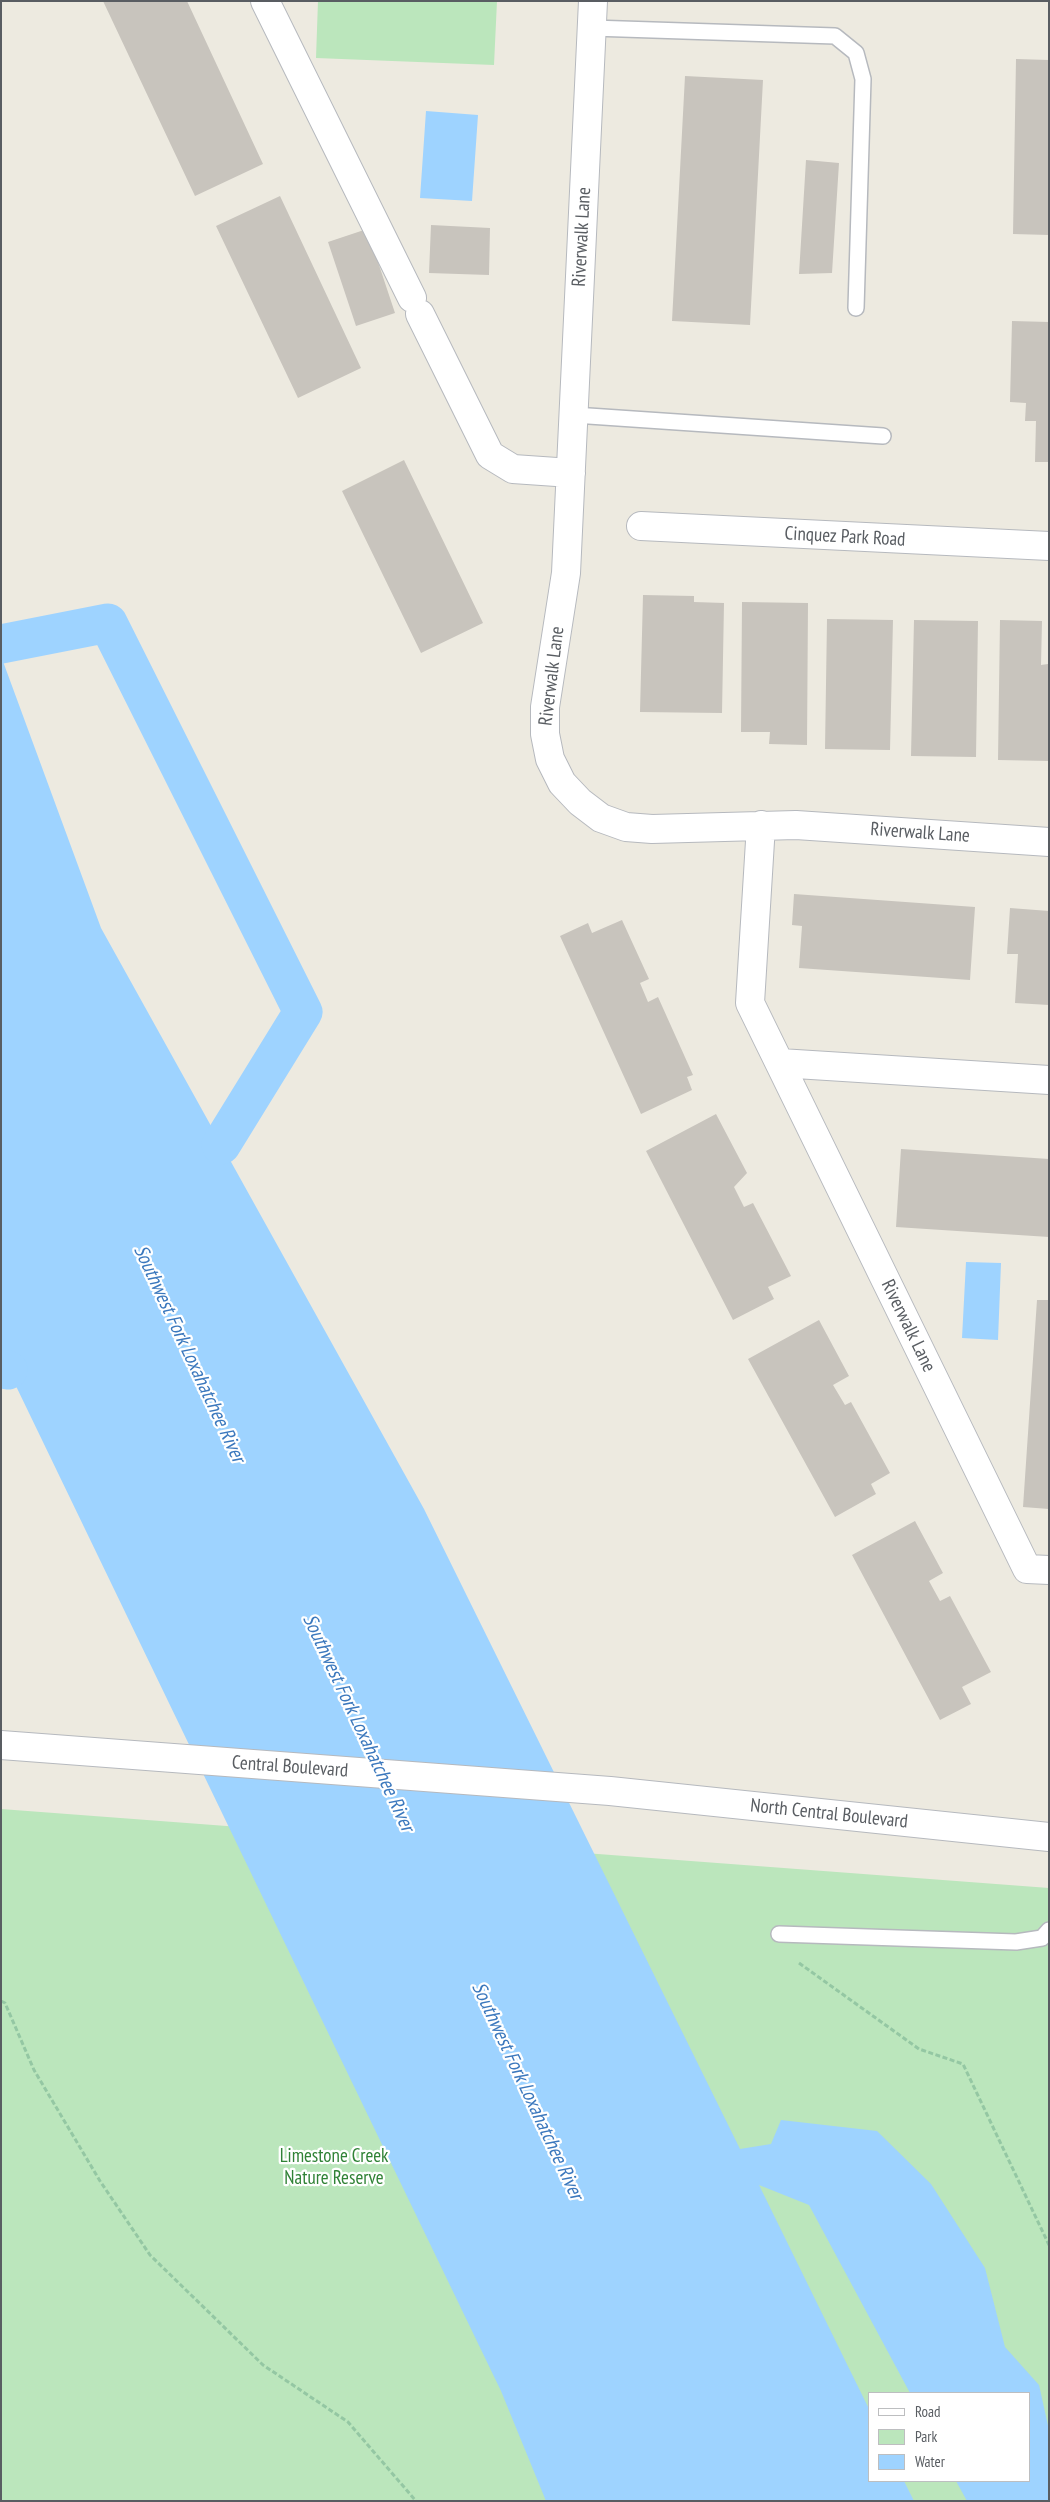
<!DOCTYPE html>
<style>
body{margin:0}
#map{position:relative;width:1050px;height:2502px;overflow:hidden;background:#edeae0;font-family:"PT Sans Narrow",sans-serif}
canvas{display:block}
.frame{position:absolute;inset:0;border:2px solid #595d62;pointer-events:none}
.legend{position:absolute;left:868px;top:2392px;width:162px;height:90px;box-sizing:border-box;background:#fff;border:1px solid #bdbec0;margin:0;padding:6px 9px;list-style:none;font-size:15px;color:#595d62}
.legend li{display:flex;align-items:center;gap:10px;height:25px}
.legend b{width:25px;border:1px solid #bdbec0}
</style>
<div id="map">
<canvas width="1050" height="2502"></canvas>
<div class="frame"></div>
<ul class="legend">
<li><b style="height:6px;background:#fff"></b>Road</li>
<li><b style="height:14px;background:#bbe6bc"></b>Park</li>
<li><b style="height:14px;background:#9ed3ff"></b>Water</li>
</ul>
</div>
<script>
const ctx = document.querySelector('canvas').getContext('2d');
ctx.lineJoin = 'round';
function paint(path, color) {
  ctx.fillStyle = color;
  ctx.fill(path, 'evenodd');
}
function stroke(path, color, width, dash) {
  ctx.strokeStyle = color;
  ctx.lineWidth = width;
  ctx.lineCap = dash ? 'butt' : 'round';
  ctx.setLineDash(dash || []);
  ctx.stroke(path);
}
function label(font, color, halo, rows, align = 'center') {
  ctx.font = font + ' "PT Sans Narrow",sans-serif';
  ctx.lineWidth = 4.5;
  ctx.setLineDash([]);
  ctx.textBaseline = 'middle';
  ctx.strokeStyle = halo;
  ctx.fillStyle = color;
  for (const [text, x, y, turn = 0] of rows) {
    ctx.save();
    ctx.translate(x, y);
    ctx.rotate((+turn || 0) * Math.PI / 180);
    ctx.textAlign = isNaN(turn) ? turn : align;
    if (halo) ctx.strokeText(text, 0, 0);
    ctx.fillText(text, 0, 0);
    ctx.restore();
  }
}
paint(new Path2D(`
 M 318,1 L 497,1 L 494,65 L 316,58 Z
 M 1,1809 L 1049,1888 L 1049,2501 L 1,2501 ZM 869,2393 L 1029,2393 L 1029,2481 L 869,2481 Z`), '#bbe6bc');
paint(new Path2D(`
 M 426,111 L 478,115 L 472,201 L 420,198 Z
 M 1,656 L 101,928 L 424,1509 L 740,2149 L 771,2144 L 781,2120 L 877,2131 L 931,2184 L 985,2268 L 1005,2347 L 1039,2385 L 1049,2430 L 1049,2501 L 967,2501 L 956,2481 L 1029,2481 L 1029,2393 L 910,2393 L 809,2205 L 759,2185 L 869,2409 L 869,2481 L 904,2481 L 914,2501 L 546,2501 L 501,2391 L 1,1355 Z
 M 966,1262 L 1001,1263 L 998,1340 L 962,1338 Z`), '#9ed3ff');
stroke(new Path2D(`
 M 1,644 L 108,623 L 303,1012 L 221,1145
 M 1,1369 L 8,1370`), '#9ed3ff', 39);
paint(new Path2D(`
 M 103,1 L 187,1 L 263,164 L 195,196 Z
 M 1016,59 L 1049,60 L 1049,235 L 1013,234 Z
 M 685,76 L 763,80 L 750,325 L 672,321 Z
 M 806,160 L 839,163 L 832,273 L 799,274 Z
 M 280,196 L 361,368 L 298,398 L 216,226 Z
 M 431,225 L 490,228 L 489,275 L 429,273 Z
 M 367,229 L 395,313 L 356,326 L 328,242 Z
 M 1012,321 L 1049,322 L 1049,462 L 1035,462 L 1036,421 L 1025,421 L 1026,403 L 1010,402 Z
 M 404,460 L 483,623 L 421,653 L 342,491 Z
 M 643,595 L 694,596 L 694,602 L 724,603 L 722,713 L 640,712 Z
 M 742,602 L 808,603 L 807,745 L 769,744 L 770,732 L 741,732 Z
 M 827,619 L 893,620 L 890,750 L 825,749 Z
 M 914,620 L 978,621 L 976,757 L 911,756 Z
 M 1000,620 L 1042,621 L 1041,665 L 1048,664 L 1049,678 L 1049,761 L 998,760 Z
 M 794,894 L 975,907 L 970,980 L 799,968 L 802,926 L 792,925 Z
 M 1010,908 L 1049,911 L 1049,1005 L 1015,1003 L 1018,954 L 1007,954 Z
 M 622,920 L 649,979 L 640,983 L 648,1002 L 658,997 L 693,1075 L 687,1077 L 692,1090 L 641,1114 L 560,936 L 588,923 L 592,933 Z
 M 716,1114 L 747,1173 L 734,1187 L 744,1207 L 753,1203 L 791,1276 L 768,1287 L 774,1299 L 733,1320 L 646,1151 Z
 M 901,1149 L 1049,1159 L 1049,1237 L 896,1227 Z
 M 1037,1300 L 1049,1300 L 1049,1509 L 1023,1507 Z
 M 819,1320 L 849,1376 L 833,1385 L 845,1405 L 851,1402 L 890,1473 L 871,1484 L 876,1494 L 835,1517 L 748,1359 Z
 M 915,1521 L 943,1573 L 929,1581 L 940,1601 L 950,1596 L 991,1672 L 962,1687 L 971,1704 L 940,1720 L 852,1555 Z`), '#c8c4bd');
const service = new Path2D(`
 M 592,28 L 835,36 L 856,53 L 863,79 L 856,308
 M 574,415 L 883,436
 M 779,1934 L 1016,1942 L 1042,1938 L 1049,1930`);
const minor = new Path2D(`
 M 265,1 L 412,298
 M 593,1 L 566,573 L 545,707 L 545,734 L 550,759 L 562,783 L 580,802 L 601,818 L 626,827 L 652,829 L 796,825 L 1049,842
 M 420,314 L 490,455 L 513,469 L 571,473
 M 641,526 L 1049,546
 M 761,825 L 750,1003 L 1027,1569 L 1049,1570
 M 780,1063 L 1049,1080`);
const tertiary = new Path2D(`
 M 1,1745 L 610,1791 L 1049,1837`);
stroke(service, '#b6b9be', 18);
stroke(minor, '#b6b9be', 30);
stroke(tertiary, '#b6b9be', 30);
stroke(new Path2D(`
 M 799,1963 L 919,2049 L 963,2064 L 1049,2245
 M 1,2001 L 5,2003 L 34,2070 L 100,2181 L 150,2255 L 263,2365 L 348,2422 L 416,2501`), '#94c7a3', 3, [5, 2.5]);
stroke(service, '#fff', 15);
stroke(minor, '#fff', 28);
stroke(tertiary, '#fff', 28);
label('19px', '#595d62', '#fff', [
 ["Riverwalk Lane",582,237,-87],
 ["Cinquez Park Road",845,537,3],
 ["Riverwalk Lane",552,676,-83],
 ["Riverwalk Lane",920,833,4],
 ["Riverwalk Lane",908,1326,64],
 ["Central Boulevard",290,1767,4],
 ["North Central Boulevard",829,1814,6]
]);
label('19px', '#308236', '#fff', [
 ["Limestone Creek",334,2157],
 ["Nature Reserve",334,2179]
]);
label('italic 20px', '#3b78bd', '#fff', [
 ["Southwest Fork Loxahatchee River",189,1354,65],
 ["Southwest Fork Loxahatchee River",358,1723,65],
 ["Southwest Fork Loxahatchee River",527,2091,65]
]);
</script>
